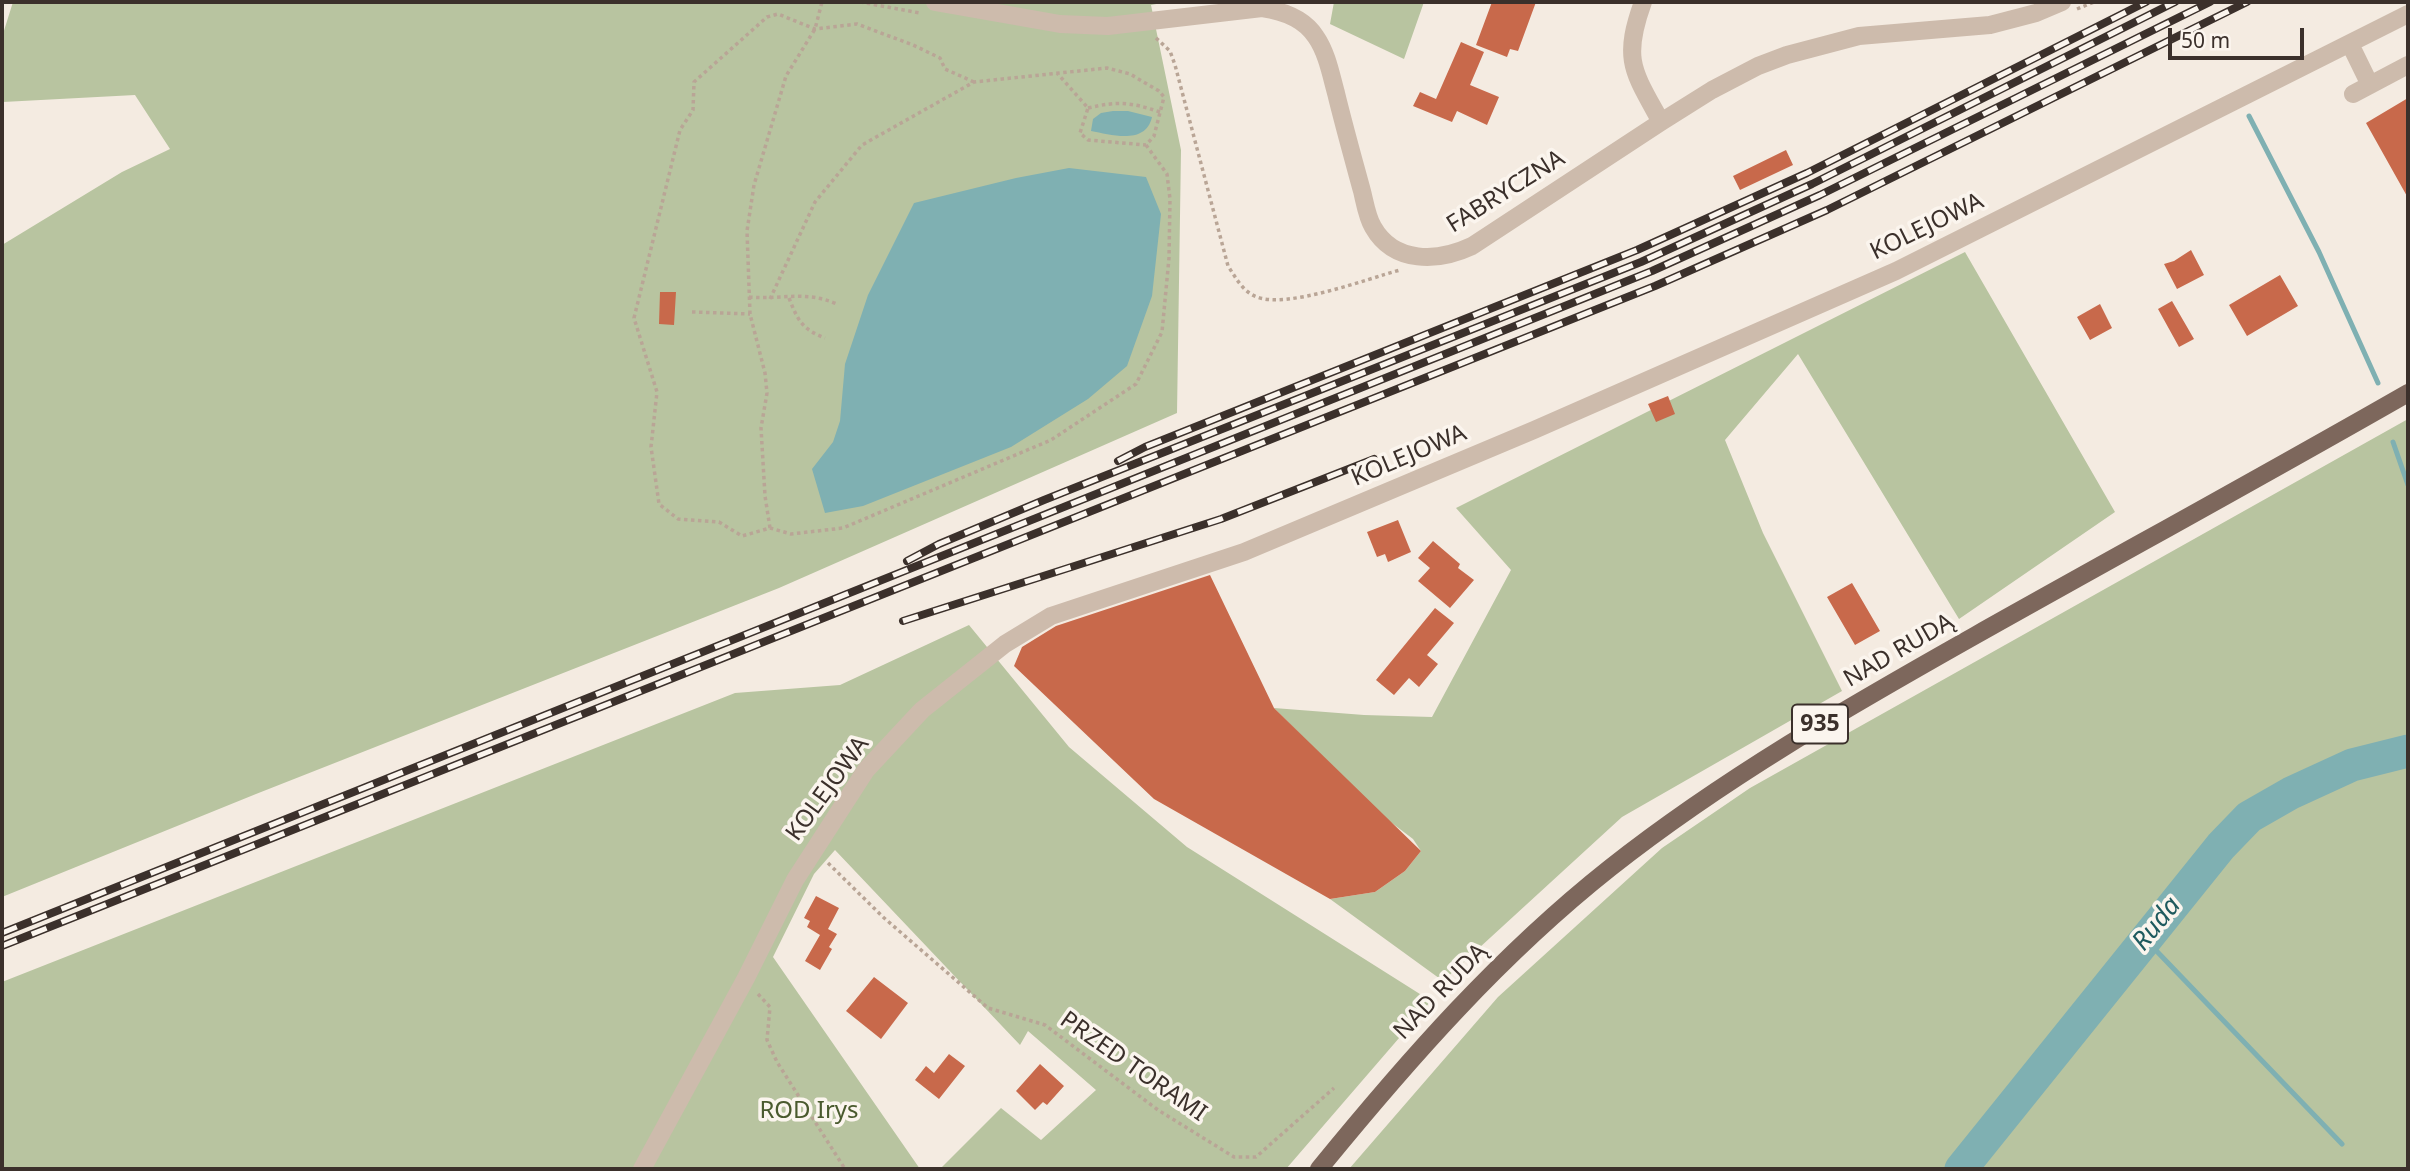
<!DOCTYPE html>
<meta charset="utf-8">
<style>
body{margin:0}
#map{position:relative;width:2410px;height:1171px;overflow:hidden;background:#f4ebe1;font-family:"Noto Sans",sans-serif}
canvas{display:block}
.frame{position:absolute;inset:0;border:4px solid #3b302b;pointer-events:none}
.scale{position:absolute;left:2168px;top:28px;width:136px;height:32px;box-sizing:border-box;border:4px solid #3b302b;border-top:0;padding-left:9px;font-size:21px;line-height:24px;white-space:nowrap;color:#3b302b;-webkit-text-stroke:5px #fbf5ee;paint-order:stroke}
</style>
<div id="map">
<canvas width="2410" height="1171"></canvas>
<div class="frame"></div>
<div class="scale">50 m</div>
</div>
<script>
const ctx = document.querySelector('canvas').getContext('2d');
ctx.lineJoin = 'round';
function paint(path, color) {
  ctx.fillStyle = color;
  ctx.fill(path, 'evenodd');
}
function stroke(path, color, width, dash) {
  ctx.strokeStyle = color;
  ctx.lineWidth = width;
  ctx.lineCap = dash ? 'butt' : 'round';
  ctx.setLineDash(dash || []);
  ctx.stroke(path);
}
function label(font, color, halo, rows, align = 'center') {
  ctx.font = font + ' "Noto Sans",sans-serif';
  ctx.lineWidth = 7;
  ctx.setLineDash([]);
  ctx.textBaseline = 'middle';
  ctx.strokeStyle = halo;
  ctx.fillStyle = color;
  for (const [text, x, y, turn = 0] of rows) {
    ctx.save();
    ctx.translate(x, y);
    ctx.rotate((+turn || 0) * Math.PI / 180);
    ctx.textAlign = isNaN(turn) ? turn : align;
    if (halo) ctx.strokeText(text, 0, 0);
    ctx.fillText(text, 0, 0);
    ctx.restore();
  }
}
paint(new Path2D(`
 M 13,2 L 1167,2 L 1151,5 L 1181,150 L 1177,413 L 779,588 L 256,794 L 2,897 L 2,245 L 122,172 L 170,149 L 135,95 L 3,102 L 2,37 Z
 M 1334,2 L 1424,2 L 1404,59 L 1330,24 Z
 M 1965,252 L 2115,512 L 1959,619 L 1798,354 L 1725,440 L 1763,533 L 1842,691 L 1622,817 L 1443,981 L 1330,899 L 1375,892 L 1405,871 L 1421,851 L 1413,839 L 1384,817 L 1274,708 L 1364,715 L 1432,717 L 1511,570 L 1456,508 Z
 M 2408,419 L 2408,1164 L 2406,1169 L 1349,1169 L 1498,997 L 1662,848 L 1750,788 Z
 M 969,625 L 1069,747 L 1187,847 L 1431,1001 L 1286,1169 L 940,1169 L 1001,1108 L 1041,1140 L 1096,1090 L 1028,1031 L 1020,1045 L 835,850 L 814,874 L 773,957 L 920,1169 L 2,1169 L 2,982 L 735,693 L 840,685 Z`), '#b8c4a0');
paint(new Path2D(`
 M 1113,111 L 1128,111 L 1152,117 C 1146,145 1112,135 1091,131 L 1093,119 L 1101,113 Z
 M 1069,168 L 1146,177 L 1161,214 L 1152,296 L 1127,366 L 1088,399 L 1011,447 L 863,506 L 825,513 L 812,469 L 833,442 L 840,421 L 845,364 L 868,295 L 914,203 L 1016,178 Z`), '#7fb0b2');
stroke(new Path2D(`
 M 2249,116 L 2319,252 L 2378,383
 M 2393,442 L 2408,485
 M 2145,939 L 2342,1144`), '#7fb0b2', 5);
stroke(new Path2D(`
 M 1961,1169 L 2221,846 L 2249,817 L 2291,793 L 2352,765 L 2408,751`), '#7fb0b2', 33);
paint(new Path2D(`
 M 1492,2 L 1536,2 L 1518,51 L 1510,49 L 1507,57 L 1476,45 Z
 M 1461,42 L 1484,52 L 1470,85 L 1499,97 L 1487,125 L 1457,111 L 1452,122 L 1413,106 L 1420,92 L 1436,99 Z
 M 2408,98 L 2408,198 L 2366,123 Z
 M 1786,150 L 1793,165 L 1740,190 L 1733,176 Z
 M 2191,250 L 2204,275 L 2177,289 L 2164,264 L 2174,261 Z
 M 2280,275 L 2298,306 L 2247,336 L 2229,305 Z
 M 660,292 L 676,292 L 674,325 L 659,324 Z
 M 2172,301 L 2194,339 L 2179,347 L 2158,309 Z
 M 2100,304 L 2112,328 L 2090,340 L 2077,317 Z
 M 1668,396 L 1675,414 L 1656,422 L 1648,404 Z
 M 1398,520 L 1411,552 L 1388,562 L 1385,554 L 1377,557 L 1367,532 Z
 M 1433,541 L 1460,564 L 1458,568 L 1474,580 L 1450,608 L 1418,581 L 1430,568 L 1418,558 Z
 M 1210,575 L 1274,708 L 1421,851 L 1405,871 L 1375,892 L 1330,899 L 1154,799 L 1014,666 L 1022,647 L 1056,626 Z
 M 1852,583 L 1880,631 L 1855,645 L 1827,597 Z
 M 1435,608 L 1454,623 L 1427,655 L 1438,664 L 1419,687 L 1409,678 L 1394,695 L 1376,680 Z
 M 816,896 L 839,908 L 828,929 L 837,934 L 829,947 L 832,949 L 820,970 L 805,961 L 820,935 L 807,927 L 810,921 L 804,918 Z
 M 874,977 L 908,1003 L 881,1039 L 846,1011 Z
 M 949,1054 L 965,1066 L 939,1099 L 915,1080 L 926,1066 L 934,1073 Z
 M 1040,1064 L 1064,1086 L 1047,1105 L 1043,1102 L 1035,1110 L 1016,1091 Z`), '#c8694b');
stroke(new Path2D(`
 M 860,2 L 920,13
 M 2077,9 L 2094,2
 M 1156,38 L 1170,51 L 1175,65 L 1228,266 C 1236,278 1243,292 1257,297 C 1287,309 1367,279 1400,270
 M 974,82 L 945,69 L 940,58 L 913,45 L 857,24 L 815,29 L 778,14 L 767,17 L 694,82 L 693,110 L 680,130 L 634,318 L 657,392 L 651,447 L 659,504 L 678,519 L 719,522 L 742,536 L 770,528 L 791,534 L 843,528 L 1051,440 L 1136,384 L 1162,332 L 1169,258 L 1170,199 L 1167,174 L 1146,145
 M 1088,108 C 1118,101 1130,102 1160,112
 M 749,297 C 782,300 805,290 837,304
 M 789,298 C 798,321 802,329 825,338
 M 770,299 L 815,202 L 862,145 L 974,82 L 1107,68 L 1130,74 L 1159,91 L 1164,97 L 1154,136 L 1146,145 L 1088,140 L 1080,133 L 1088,108 L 1057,73
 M 692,312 L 750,314
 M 770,528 L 765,496 L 761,428 L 767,393 L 765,373 L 750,314 L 747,231 L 754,185 L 786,76 L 815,29 L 822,2
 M 782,828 L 800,840
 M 828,863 L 883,917 L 988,1008 L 1045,1025 L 1158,1110 L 1234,1157 L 1256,1157 L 1334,1088
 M 758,994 L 770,1007 L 767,1040 L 777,1062 L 845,1169`), '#b9a596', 3.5, [3.5, 3.5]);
stroke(new Path2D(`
 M 935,2 L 1060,24 L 1108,26 L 1262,8 C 1283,11 1304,18 1316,37 C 1327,53 1331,75 1336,93 C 1344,126 1353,158 1362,191 C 1365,203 1367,217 1373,227 C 1394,264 1438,262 1472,246 L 1661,122 L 1712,90 L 1758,66 L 1787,55 L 1859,36 L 1990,25 L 2036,13 L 2062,2
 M 1643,2 C 1622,60 1633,71 1661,122
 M 2350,44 L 2370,85
 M 2353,94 L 2408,65
 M 642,1169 L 746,978 L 795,880 L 866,770 L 922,710 L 1005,644 L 1051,616 L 1244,552 L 1534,430 L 1896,271 L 2408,14`), '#cdbbac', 18);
stroke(new Path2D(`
 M 1319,1169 C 1408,1060 1500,955 1610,868 C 1724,778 1850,706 1976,635 C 2120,554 2265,475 2408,393`), '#7d675c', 18);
const rail = new Path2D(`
 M 1118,461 L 1145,447 L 1637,250 L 1807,173 L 2146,2
 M 907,561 L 939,544 L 1044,500 L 1641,262 L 1812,184 L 2175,2
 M 903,621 L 1221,519 L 1374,459
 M 2,933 L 1652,271 L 1820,195 L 2210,2
 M 2,946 L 1655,286 L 1827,210 L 2247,2`);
stroke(rail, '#3b302b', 8);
stroke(rail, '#fbf5ee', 5, [16]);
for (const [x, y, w] of [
 [1820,724,56]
]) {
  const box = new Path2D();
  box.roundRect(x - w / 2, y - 19.5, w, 39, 5);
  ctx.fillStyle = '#fbf5ee';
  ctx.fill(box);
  stroke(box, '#3b302b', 2);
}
label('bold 23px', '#3b302b', null, [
 ["935",1820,724]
]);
label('24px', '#3b302b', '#fbf5ee', [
 ["FABRYCZNA",1506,192,-32],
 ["KOLEJOWA",1927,227,-26],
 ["KOLEJOWA",1409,456,-23],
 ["NAD RUDĄ",1899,651,-30],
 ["KOLEJOWA",828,789,-54],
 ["NAD RUDĄ",1441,992,-46],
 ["PRZED TORAMI",1133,1067,35]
]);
label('24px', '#4a5a2e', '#fbf5ee', [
 ["ROD Irys",809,1111]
]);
label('italic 26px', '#1f5a5e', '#fbf5ee', [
 ["Ruda",2157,924,-51]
]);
</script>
